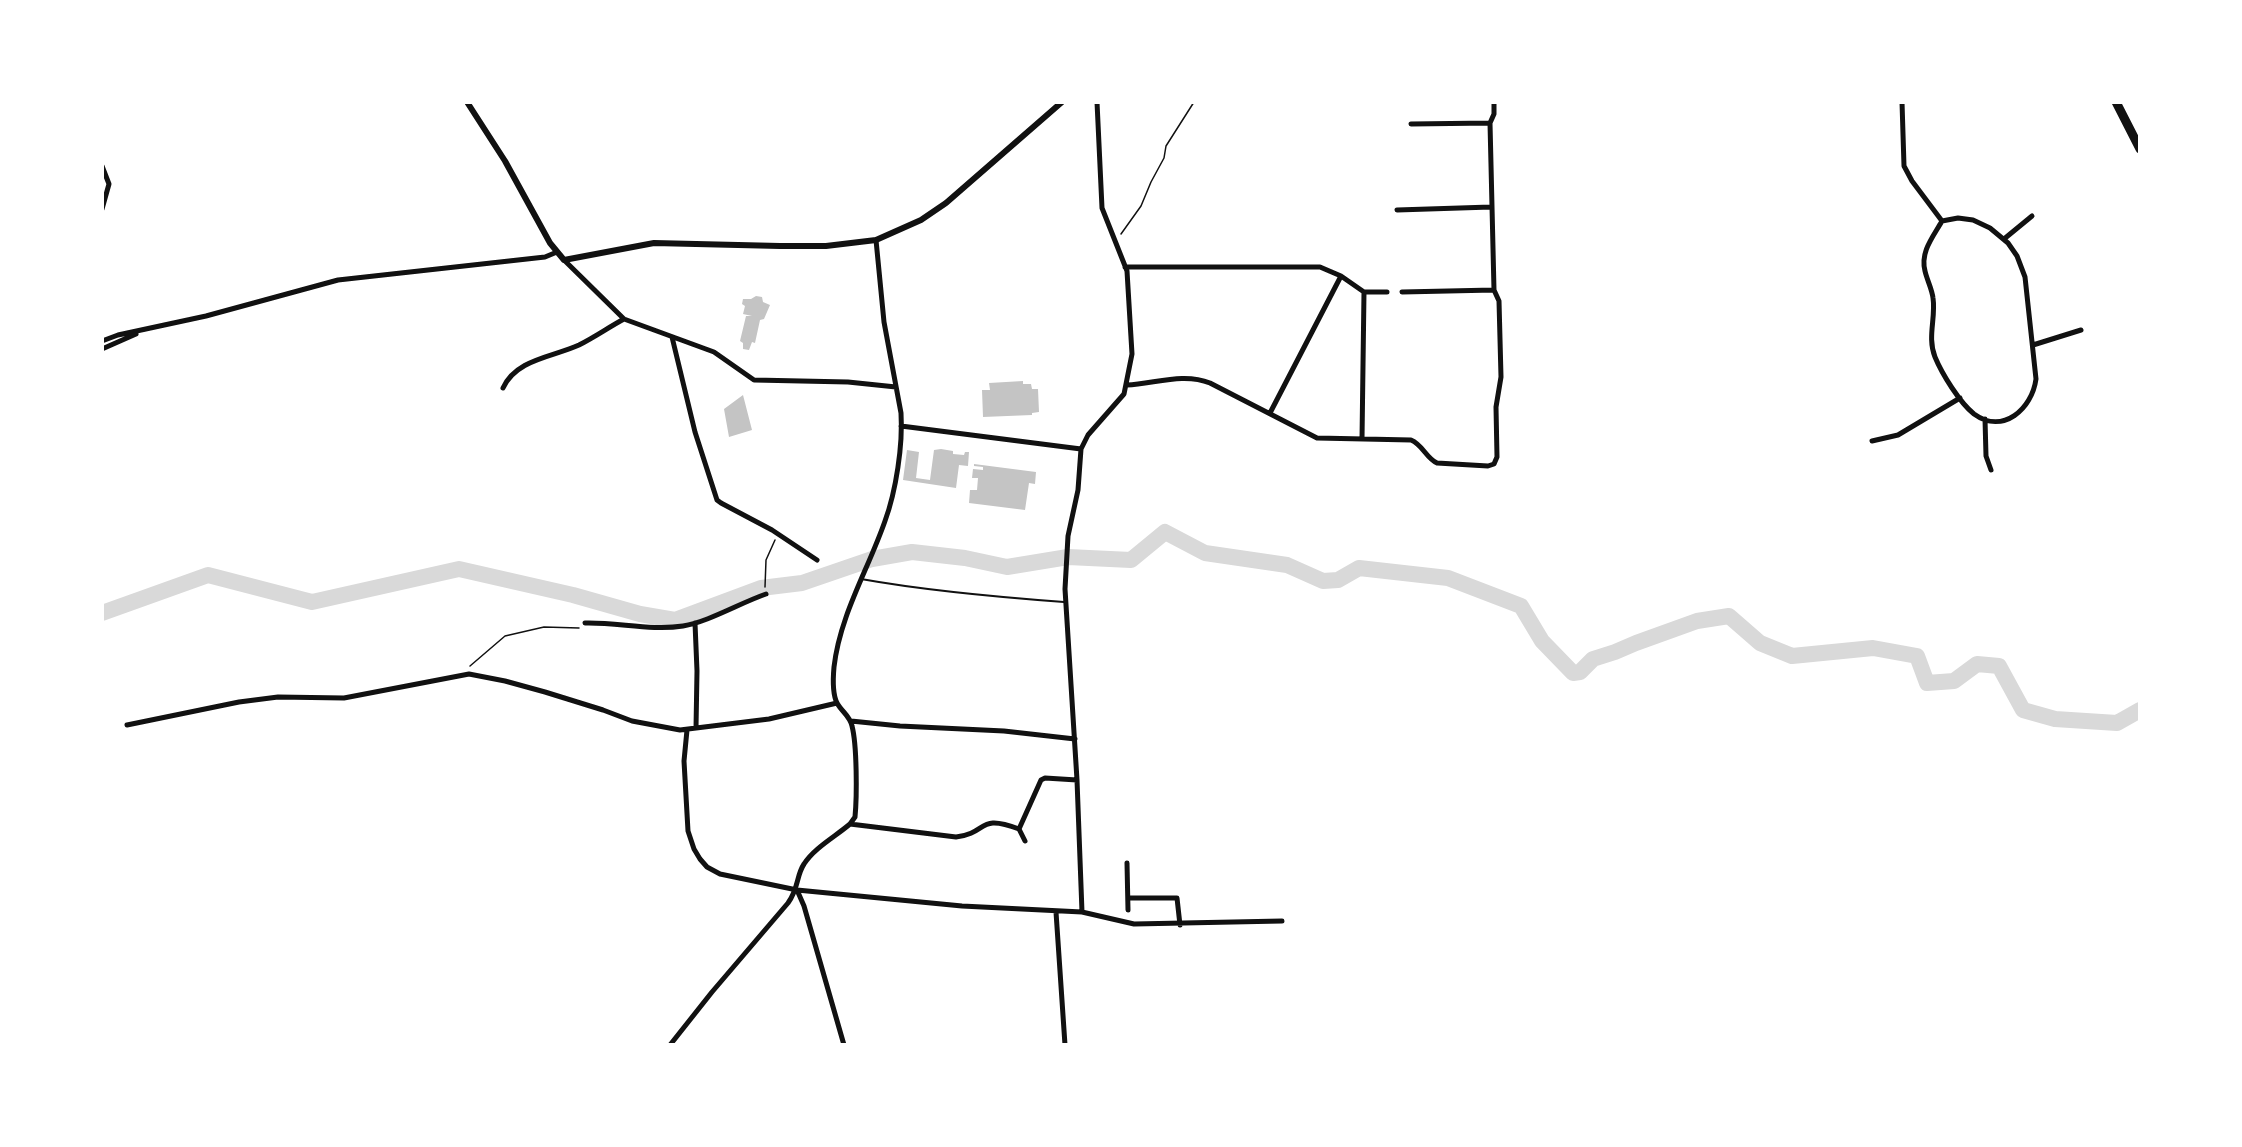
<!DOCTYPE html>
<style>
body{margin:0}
#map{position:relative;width:2242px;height:1147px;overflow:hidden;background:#fff;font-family:"Archivo Narrow",sans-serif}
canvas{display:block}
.frame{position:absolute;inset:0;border:104px solid #fff;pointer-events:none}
</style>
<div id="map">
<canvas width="2242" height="1147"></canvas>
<div class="frame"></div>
</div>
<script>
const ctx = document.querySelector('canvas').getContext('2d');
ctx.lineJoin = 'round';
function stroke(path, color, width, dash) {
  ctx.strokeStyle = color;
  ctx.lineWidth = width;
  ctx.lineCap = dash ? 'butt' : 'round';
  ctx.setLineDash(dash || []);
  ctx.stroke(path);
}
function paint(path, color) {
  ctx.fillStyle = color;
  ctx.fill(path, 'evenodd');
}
stroke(new Path2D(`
 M 102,613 L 208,575 L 312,602 L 459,569 L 573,595 L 640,614 L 675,620 L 761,588 L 802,583 L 872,559 L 912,552 L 965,558 L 1007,567 L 1068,557 L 1131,560 L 1165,532 L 1205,553 L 1287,565 L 1323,581 L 1338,580 L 1359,568 L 1448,578 L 1521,606 L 1542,641 L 1573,673 L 1580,672 L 1593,659 L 1615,652 L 1636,643 L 1697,621 L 1729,616 L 1760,643 L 1792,656 L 1873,648 L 1917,656 L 1927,683 L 1954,681 L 1977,664 L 1999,666 L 2023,710 L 2055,719 L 2117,723 L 2140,710`), '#d9d9d9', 16);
paint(new Path2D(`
 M 756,296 L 762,297 L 763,302 L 770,305 L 764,319 L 760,320 L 755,343 L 752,342 L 749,350 L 743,349 L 743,343 L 740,341 L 746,316 L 752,316 L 743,314 L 745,306 L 742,304 L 743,299 L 751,299 Z
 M 1023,381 L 1023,384 L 1031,384 L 1032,389 L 1038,389 L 1039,412 L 1032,413 L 1032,415 L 983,417 L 982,390 L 990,390 L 989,383 Z
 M 743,395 L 752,430 L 729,437 L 724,409 Z
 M 941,449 L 953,451 L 953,454 L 964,455 L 965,452 L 969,452 L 968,466 L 959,465 L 956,488 L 903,480 L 907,450 L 919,452 L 916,478 L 930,480 L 934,450 Z
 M 974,464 L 1036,472 L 1035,484 L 1029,483 L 1025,510 L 969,503 L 970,490 L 977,490 L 978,478 L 972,478 L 973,469 L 983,470 L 983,467 L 974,466 Z`), '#c4c4c4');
stroke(new Path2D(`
 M 1121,234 L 1141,206 L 1151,182 L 1164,158 L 1166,146 L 1194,102
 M 765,587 L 766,560 L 775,540
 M 470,666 L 505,636 L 544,627 L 579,628`), '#111', 1.5);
stroke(new Path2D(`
 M 861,579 C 928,591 996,597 1064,602`), '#111', 2);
stroke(new Path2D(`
 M 1902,102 L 1904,166 L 1912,181 L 1942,221
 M 1411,124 L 1490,123
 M 102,166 L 109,184 L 102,209
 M 1397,210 L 1491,207
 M 1958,218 L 1973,220 L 1990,228 L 2008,243 L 2017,256 L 2025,277 L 2036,379 C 2032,409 2003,435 1974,414 C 1960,403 1942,374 1935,357 C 1927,337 1936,318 1933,298 C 1932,289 1927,280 1925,271 C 1920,252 1933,237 1942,221 Z
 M 2004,239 L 2032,216
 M 564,260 L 624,319 L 714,352 L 754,380 L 848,382 L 896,387
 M 1125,267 L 1320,267 L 1341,276 L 1364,292 L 1387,292
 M 1402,292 L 1494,290
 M 672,337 L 695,432 L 717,500 L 721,503 L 772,530 L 817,560
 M 102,341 L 118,335 L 206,316 L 338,280 L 545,257 L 557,252
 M 2033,345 L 2081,330
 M 102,349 L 136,334
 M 1127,385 C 1154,384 1183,372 1210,383 L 1317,438 L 1411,440 C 1423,445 1426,458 1437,463 L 1488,466 L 1494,464 L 1497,457 L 1496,407 L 1501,377 L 1499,301 L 1494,290 L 1490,123 L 1494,114 L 1494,102
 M 503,388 C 516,359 553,357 579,345 C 595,337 609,327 624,319
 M 1270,413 L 1341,276
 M 1985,419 L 1986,456 L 1991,470
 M 901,426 L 1081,449
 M 1362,439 L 1364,292
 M 1872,441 L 1898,435 L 1960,398
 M 585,623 C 617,622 651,631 683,626 C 708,622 740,603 766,594
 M 695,623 L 697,671 L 696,728
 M 851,721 L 900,726 L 1004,731 L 1075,739
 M 127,725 L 239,702 L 278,697 L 344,698 L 469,674 L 505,681 L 545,692 L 603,710 L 632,721 L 680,730 L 769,719 L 837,703
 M 687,730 L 684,761 L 688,831 L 694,849 L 700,859 L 707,867 L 720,874 L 797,890 L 962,906 L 1082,912 L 1134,924 L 1282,921
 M 850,824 L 956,837 C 989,833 977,813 1019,829 L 1041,780 L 1045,778 L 1077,780
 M 1019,829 L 1025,841
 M 1127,863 L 1128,910
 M 797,890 L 804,906 L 844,1045
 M 1128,898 L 1177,898 L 1180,925
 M 1056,912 L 1065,1045
 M 1082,912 L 1077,780 L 1065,589 L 1068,536 L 1078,490 L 1081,449 L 1088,435 L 1124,394 L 1132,354 L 1127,271 L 1102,208 L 1097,102
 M 670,1045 L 712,992 L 788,903 C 799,888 796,876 804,864 C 814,848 836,836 850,824 L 855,817 C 857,796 857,745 852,726 C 850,716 842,712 837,703 C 832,693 833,678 834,667 C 840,615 868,570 885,521 C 896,491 903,445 901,413 L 884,322 L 876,240`), '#111', 5);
stroke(new Path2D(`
 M 467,102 L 505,161 L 550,243 L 564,260 L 654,243 L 780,246 L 826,246 L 876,240 L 921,220 L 946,203 L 1062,102`), '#111', 6);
stroke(new Path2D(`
 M 2116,102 L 2140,149`), '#111', 9);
</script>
